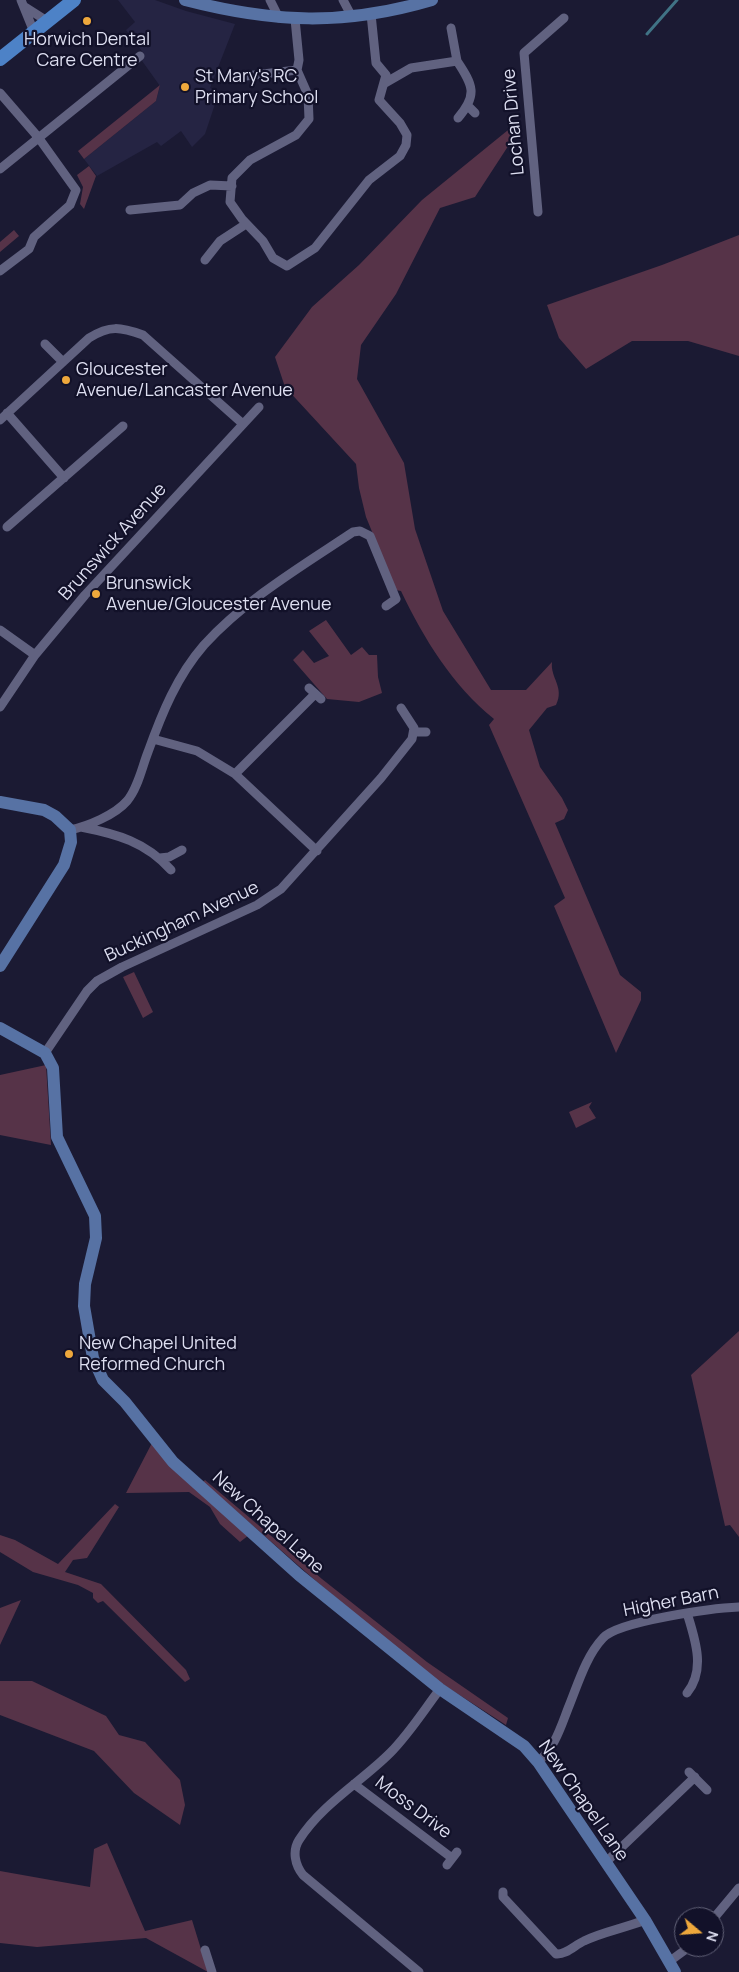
<!DOCTYPE html>
<style>
body{margin:0}
#map{position:relative;width:739px;height:1972px;overflow:hidden;background:#1b1a33;font-family:Manrope,sans-serif}
canvas{display:block}
.north{position:absolute;left:674px;top:1907px;width:50px;height:50px;box-sizing:border-box;background:#121129;border:1px solid #636379;border-radius:50%;rotate:108deg;font-size:14px;font-weight:700;line-height:20px;text-align:center;color:#dddef0}
.north::after{content:'';display:block;margin:auto;width:18px;height:22px;background:#eea83c;clip-path:polygon(50% 0,100% 100%,50% 72%,0 100%)}
</style>
<div id="map">
<canvas width="739" height="1972"></canvas>
<div class="north">N</div>
</div>
<script>
const ctx = document.querySelector('canvas').getContext('2d');
ctx.lineJoin = 'round';
function paint(path, color) {
  ctx.fillStyle = color;
  ctx.fill(path, 'evenodd');
}
function stroke(path, color, width, dash) {
  ctx.strokeStyle = color;
  ctx.lineWidth = width;
  ctx.lineCap = dash ? 'butt' : 'round';
  ctx.setLineDash(dash || []);
  ctx.stroke(path);
}
function label(font, color, halo, rows, align = 'center') {
  ctx.font = font + ' Manrope,sans-serif';
  ctx.lineWidth = 4.5;
  ctx.setLineDash([]);
  ctx.textBaseline = 'middle';
  ctx.strokeStyle = halo;
  ctx.fillStyle = color;
  for (const [text, x, y, turn = 0] of rows) {
    ctx.save();
    ctx.translate(x, y);
    ctx.rotate((+turn || 0) * Math.PI / 180);
    ctx.textAlign = isNaN(turn) ? turn : align;
    if (halo) ctx.strokeText(text, 0, 0);
    ctx.fillText(text, 0, 0);
    ctx.restore();
  }
}
paint(new Path2D(`
 M 118,0 L 155,0 L 186,11 L 235,24 L 210,88 L 219,92 L 205,134 L 192,147 L 181,131 L 161,146 L 157,142 L 97,176 L 84,159 L 156,101 L 160,86 L 140,58 L 144,54 L 126,30 L 135,22 Z`), '#252443');
paint(new Path2D(`
 M 160,85 L 156,101 L 84,159 L 78,151 Z
 M 513,126 L 516,134 L 475,197 L 440,208 L 396,294 L 361,345 L 357,379 L 404,463 L 415,529 L 443,611 L 491,690 L 526,690 L 552,662 C 550,678 565,687 556,705 L 547,708 L 529,730 L 540,767 L 562,798 L 568,810 L 564,819 L 555,823 L 620,975 L 641,992 L 641,1000 L 616,1053 L 554,906 L 565,898 L 489,725 L 494,719 C 452,685 424,639 401,591 L 396,590 L 366,517 L 359,488 L 356,464 L 285,387 L 275,357 L 312,307 L 359,265 L 422,200 Z
 M 89,166 L 96,176 L 84,209 L 80,204 L 83,187 L 77,175 Z
 M 14,230 L 19,236 L 0,252 L 0,242 Z
 M 739,235 L 739,356 L 688,341 L 632,341 L 586,369 L 559,338 L 547,305 L 662,265 Z
 M 326,620 L 351,655 L 362,647 L 369,655 L 377,655 L 378,677 L 382,693 L 359,702 L 327,699 L 293,660 L 303,650 L 314,663 L 329,656 L 309,631 Z
 M 134,972 L 153,1012 L 143,1018 L 123,977 Z
 M 46,1065 L 51,1145 L 0,1135 L 0,1075 Z
 M 592,1102 L 589,1107 L 596,1118 L 576,1128 L 569,1112 Z
 M 739,1331 L 739,1537 L 730,1525 L 725,1526 L 691,1375 Z
 M 153,1441 L 249,1535 L 240,1542 L 220,1524 L 210,1507 L 189,1492 L 126,1493 Z
 M 205,1480 L 322,1579 L 427,1662 L 508,1718 L 506,1725 L 430,1676 L 316,1581 L 203,1482 Z
 M 115,1504 L 119,1507 L 87,1558 L 73,1560 L 65,1572 L 101,1584 L 186,1670 L 190,1679 L 185,1682 L 103,1601 L 98,1603 L 93,1598 L 93,1593 L 78,1585 L 33,1572 L 0,1552 L 0,1535 L 15,1540 L 58,1564 Z
 M 21,1600 L 0,1645 L 0,1608 Z
 M 0,1681 L 32,1681 L 106,1716 L 119,1735 L 145,1742 L 180,1780 L 185,1805 L 180,1825 L 134,1793 L 94,1751 L 0,1715 Z
 M 107,1843 L 145,1931 L 192,1920 L 208,1972 L 146,1938 L 37,1947 L 0,1943 L 0,1871 L 90,1887 L 94,1849 Z`), '#563348');
stroke(new Path2D(`
 M 647,34 L 677,0`), '#407385', 3);
stroke(new Path2D(`
 M 21,0 L 34,32
 M 270,0 L 279,18
 M 343,0 L 352,17
 M 25,7 L 47,21
 M 295,19 L 299,60 L 297,70 L 308,95 L 309,119 L 296,135 L 250,160 L 232,178 L 230,202 L 242,219 L 263,241 L 273,258 L 287,266 L 315,248 L 369,180 L 400,156 L 406,145 L 407,135 L 400,123 L 379,100 L 386,75 L 376,63 L 371,14
 M 451,28 L 457,61
 M 246,76 L 297,70
 M 385,83 L 411,68 L 457,61 C 473,85 478,95 458,118
 M 0,93 L 38,137 L 76,190 L 70,205 L 34,237 L 29,249 L 0,271
 M 468,106 L 475,113
 M 0,169 L 140,56
 M 130,210 L 180,205 L 193,193 L 210,185 L 232,186
 M 538,212 L 524,53 L 564,18
 M 205,260 L 220,241 L 246,224
 M 45,344 L 63,362
 M 7,413 L 64,478
 M 0,420 L 89,338 C 110,325 120,327 143,335 L 243,424
 M 7,527 L 123,426
 M 0,630 L 35,655
 M 309,688 L 321,699
 M 0,707 L 35,655 L 85,595 L 259,407
 M 414,732 L 426,732
 M 153,739 L 197,751 L 235,774 L 317,851
 M 235,774 L 315,694
 M 81,827 C 117,834 146,842 171,870
 M 70,830 C 88,826 115,815 127,801 C 138,788 142,767 148,752 C 162,713 177,676 204,645 C 246,599 302,566 353,532 L 360,531 L 370,536 L 396,599 L 386,606
 M 160,858 L 169,857 L 182,850
 M 45,1053 L 87,991 L 97,981 L 122,967 L 257,905 L 281,889 L 381,778 L 412,739 L 414,728 L 401,708
 M 687,1613 C 695,1639 706,1670 687,1693
 M 538,1762 C 555,1748 561,1726 569,1706 C 578,1684 586,1656 603,1638 C 618,1621 714,1608 739,1607
 M 689,1772 L 707,1790
 M 354,1784 L 452,1858
 M 605,1863 L 695,1777
 M 447,1865 L 457,1852
 M 503,1892 L 503,1897 L 556,1954 C 566,1955 575,1945 584,1941 C 602,1932 625,1928 645,1920
 M 714,1918 L 739,1888
 M 205,1950 L 212,1972
 M 670,1961 L 689,1947
 M 419,1972 L 303,1875 C 295,1865 292,1851 299,1840 C 322,1804 361,1782 390,1753 C 409,1734 424,1710 440,1689`), '#616280', 9);
stroke(new Path2D(`
 M 185,0 C 274,23 344,26 432,0
 M 0,802 L 44,810 L 55,816 L 70,830 L 71,842 L 64,865 L 0,966
 M 0,1028 L 45,1053 L 53,1068 L 57,1137 L 95,1216 L 96,1238 L 85,1284 L 84,1306 L 93,1358 L 103,1380 L 125,1402 L 173,1462 L 299,1575 L 440,1689 L 524,1746 L 538,1762 L 645,1920 L 675,1972`), '#5772a4', 12);
stroke(new Path2D(`
 M 0,59 L 74,0`), '#4d82c7', 14);
for (const [x, y, r, color] of [
 [87,21,5,"#eea83c"],
 [185,87,5,"#eea83c"],
 [66,380,5,"#eea83c"],
 [96,594,5,"#eea83c"],
 [69,1354,5,"#eea83c"]
]) {
  const dot = new Path2D();
  dot.arc(x, y, r, 0, 2 * Math.PI);
  ctx.fillStyle = color;
  ctx.fill(dot);
  stroke(dot, '#121129', 2);
}
label('18px', '#dddef0', '#121129', [
 ["Horwich Dental",87,40,"center"],
 ["Care Centre",87,61,"center"],
 ["St Mary's RC",195,77],
 ["Primary School",195,98],
 ["Gloucester",76,370],
 ["Avenue/Lancaster Avenue",76,391],
 ["Brunswick",106,584],
 ["Avenue/Gloucester Avenue",106,605],
 ["New Chapel United",79,1344],
 ["Reformed Church",79,1365]
], 'left');
label('18px', '#dddef0', '#121129', [
 ["Lochan Drive",514,122,-95],
 ["Brunswick Avenue",113,542,-48],
 ["Buckingham Avenue",182,922,-25],
 ["New Chapel Lane",268,1523,42],
 ["Higher Barn",671,1602,-11],
 ["New Chapel Lane",583,1801,55],
 ["Moss Drive",413,1808,37]
]);
</script>
